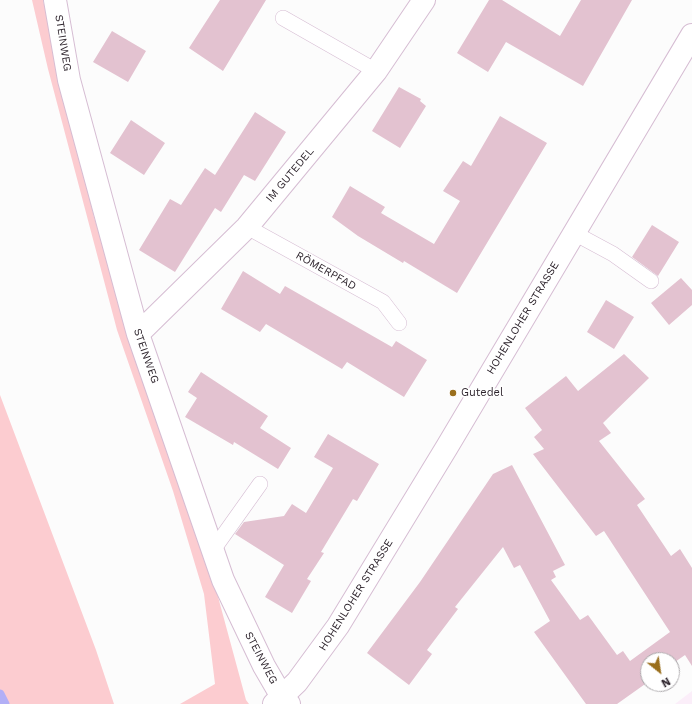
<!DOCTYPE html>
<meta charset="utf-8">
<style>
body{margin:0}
#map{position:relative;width:692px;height:704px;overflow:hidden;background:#fcfcfc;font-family:"Work Sans",sans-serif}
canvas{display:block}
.north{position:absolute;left:640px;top:652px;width:40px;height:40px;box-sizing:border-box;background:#fff;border:1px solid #aba8ab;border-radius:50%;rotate:150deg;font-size:11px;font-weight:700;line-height:16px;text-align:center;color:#2e252d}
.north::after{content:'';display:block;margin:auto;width:14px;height:18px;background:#9a6f1d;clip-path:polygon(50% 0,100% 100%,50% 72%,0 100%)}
</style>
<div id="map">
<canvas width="692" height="704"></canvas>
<div class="north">N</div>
</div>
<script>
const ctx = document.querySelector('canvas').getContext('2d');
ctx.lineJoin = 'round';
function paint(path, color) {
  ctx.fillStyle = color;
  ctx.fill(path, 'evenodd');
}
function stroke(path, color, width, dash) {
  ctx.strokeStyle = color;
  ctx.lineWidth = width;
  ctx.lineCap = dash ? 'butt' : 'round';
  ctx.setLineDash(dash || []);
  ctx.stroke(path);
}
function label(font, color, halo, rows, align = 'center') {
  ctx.font = font + ' "Work Sans",sans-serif';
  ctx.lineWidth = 3.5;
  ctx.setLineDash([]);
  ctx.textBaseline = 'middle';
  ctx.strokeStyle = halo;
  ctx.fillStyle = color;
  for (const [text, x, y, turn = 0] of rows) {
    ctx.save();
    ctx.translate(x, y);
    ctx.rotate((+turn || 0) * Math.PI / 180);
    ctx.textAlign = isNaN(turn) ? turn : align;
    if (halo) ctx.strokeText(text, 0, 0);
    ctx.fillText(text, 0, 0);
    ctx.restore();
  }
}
paint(new Path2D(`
 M 692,691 L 692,704 L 675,704 Z`), '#fbeef9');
paint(new Path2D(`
 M 32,0 L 43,0 L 94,217 L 128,328 L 214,582 L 246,700 L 249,704 L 180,704 L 215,684 L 204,594 L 173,491 L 117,330 L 48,69 Z
 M 0,395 L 96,650 L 114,704 L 0,704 Z`), '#fcccd0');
stroke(new Path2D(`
 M 0,694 L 5,704`), '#b2aff6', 9);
paint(new Path2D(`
 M 220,0 L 266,0 L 223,71 L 189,48 Z
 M 489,0 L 502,0 L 560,36 L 581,0 L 632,0 L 583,86 L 506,42 L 488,72 L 457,53 Z
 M 112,31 L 146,51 L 128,82 L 93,62 Z
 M 399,87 L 421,99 L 420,101 L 426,106 L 400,148 L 372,131 Z
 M 255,112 L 286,132 L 255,181 L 244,175 L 221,212 L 215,208 L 175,272 L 139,250 L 170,199 L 181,205 L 205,168 L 215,175 Z
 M 500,116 L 547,143 L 457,293 L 404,261 L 403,263 L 358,236 L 332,217 L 350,186 L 385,207 L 381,213 L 434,244 L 460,201 L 443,191 L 463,161 L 471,166 Z
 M 131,120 L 165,143 L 144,175 L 110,153 Z
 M 652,225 L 679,242 L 658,276 L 632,257 Z
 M 243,271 L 280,294 L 285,286 L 392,347 L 396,341 L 427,360 L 404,397 L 347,362 L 342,369 L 266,324 L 260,332 L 221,309 Z
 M 681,278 L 692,290 L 692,305 L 669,325 L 651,303 Z
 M 606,300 L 634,317 L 614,349 L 587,332 Z
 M 624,354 L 649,378 L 603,423 L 611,433 L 599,441 L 645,499 L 637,505 L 671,556 L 680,549 L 692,568 L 692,666 L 685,655 L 672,664 L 672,660 L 648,660 L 648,682 L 617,704 L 586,704 L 534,632 L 550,621 L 520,565 L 514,568 L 503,547 L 455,607 L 458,609 L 427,650 L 432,654 L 409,685 L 367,653 L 420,582 L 493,474 L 512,465 L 565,565 L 553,571 L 556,577 L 551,580 L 580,620 L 588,615 L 617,655 L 623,651 L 630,661 L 670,632 L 604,531 L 596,536 L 533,454 L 544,449 L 534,437 L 542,430 L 525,408 L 566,376 L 578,391 Z
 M 201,372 L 268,416 L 260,428 L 291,448 L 278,469 L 234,442 L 233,445 L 185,417 L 197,398 L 188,392 Z
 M 328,434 L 379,464 L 357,501 L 353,499 L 321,552 L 324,553 L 307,579 L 311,581 L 292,613 L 265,597 L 284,565 L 235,534 L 244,522 L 284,516 L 292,504 L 306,513 L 333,468 L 314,457 Z`), '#e3c2d0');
const lane = new Path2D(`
 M 283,18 L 376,71
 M 247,227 L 383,302 L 399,323
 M 574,233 L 613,254 L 651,281
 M 213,550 L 260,484`);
const street = new Path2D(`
 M 55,0 L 69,80 L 138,334 L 223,580 L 264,666 L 282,697 L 289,704
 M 138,334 L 247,227 L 376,71 L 424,0`);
const secondary = new Path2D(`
 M 274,704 L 297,682 L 338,626 L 447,447 L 692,35`);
stroke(lane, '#d6bdd3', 16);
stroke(street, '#d6bdd3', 24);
stroke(secondary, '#d6bdd3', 24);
stroke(lane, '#fff', 15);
stroke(street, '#fff', 22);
stroke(secondary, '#fff', 22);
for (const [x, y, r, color] of [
 [453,393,4,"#9a6f1d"]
]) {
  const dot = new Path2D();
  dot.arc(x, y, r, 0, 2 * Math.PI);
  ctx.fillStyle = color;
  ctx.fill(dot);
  stroke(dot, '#fff', 1.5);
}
label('11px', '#2e252d', '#fff', [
 ["STEINWEG",63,43,81],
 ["IM GUTEDEL",290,175,-50],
 ["RÖMERPFAD",326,271,29],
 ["HOHENLOHER STRASSE",523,318,-59],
 ["STEINWEG",146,356,71],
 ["HOHENLOHER STRASSE",356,595,-58],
 ["STEINWEG",261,658,62]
]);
label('11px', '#2e252d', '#fff', [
 ["Gutedel",461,393]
], 'left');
</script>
